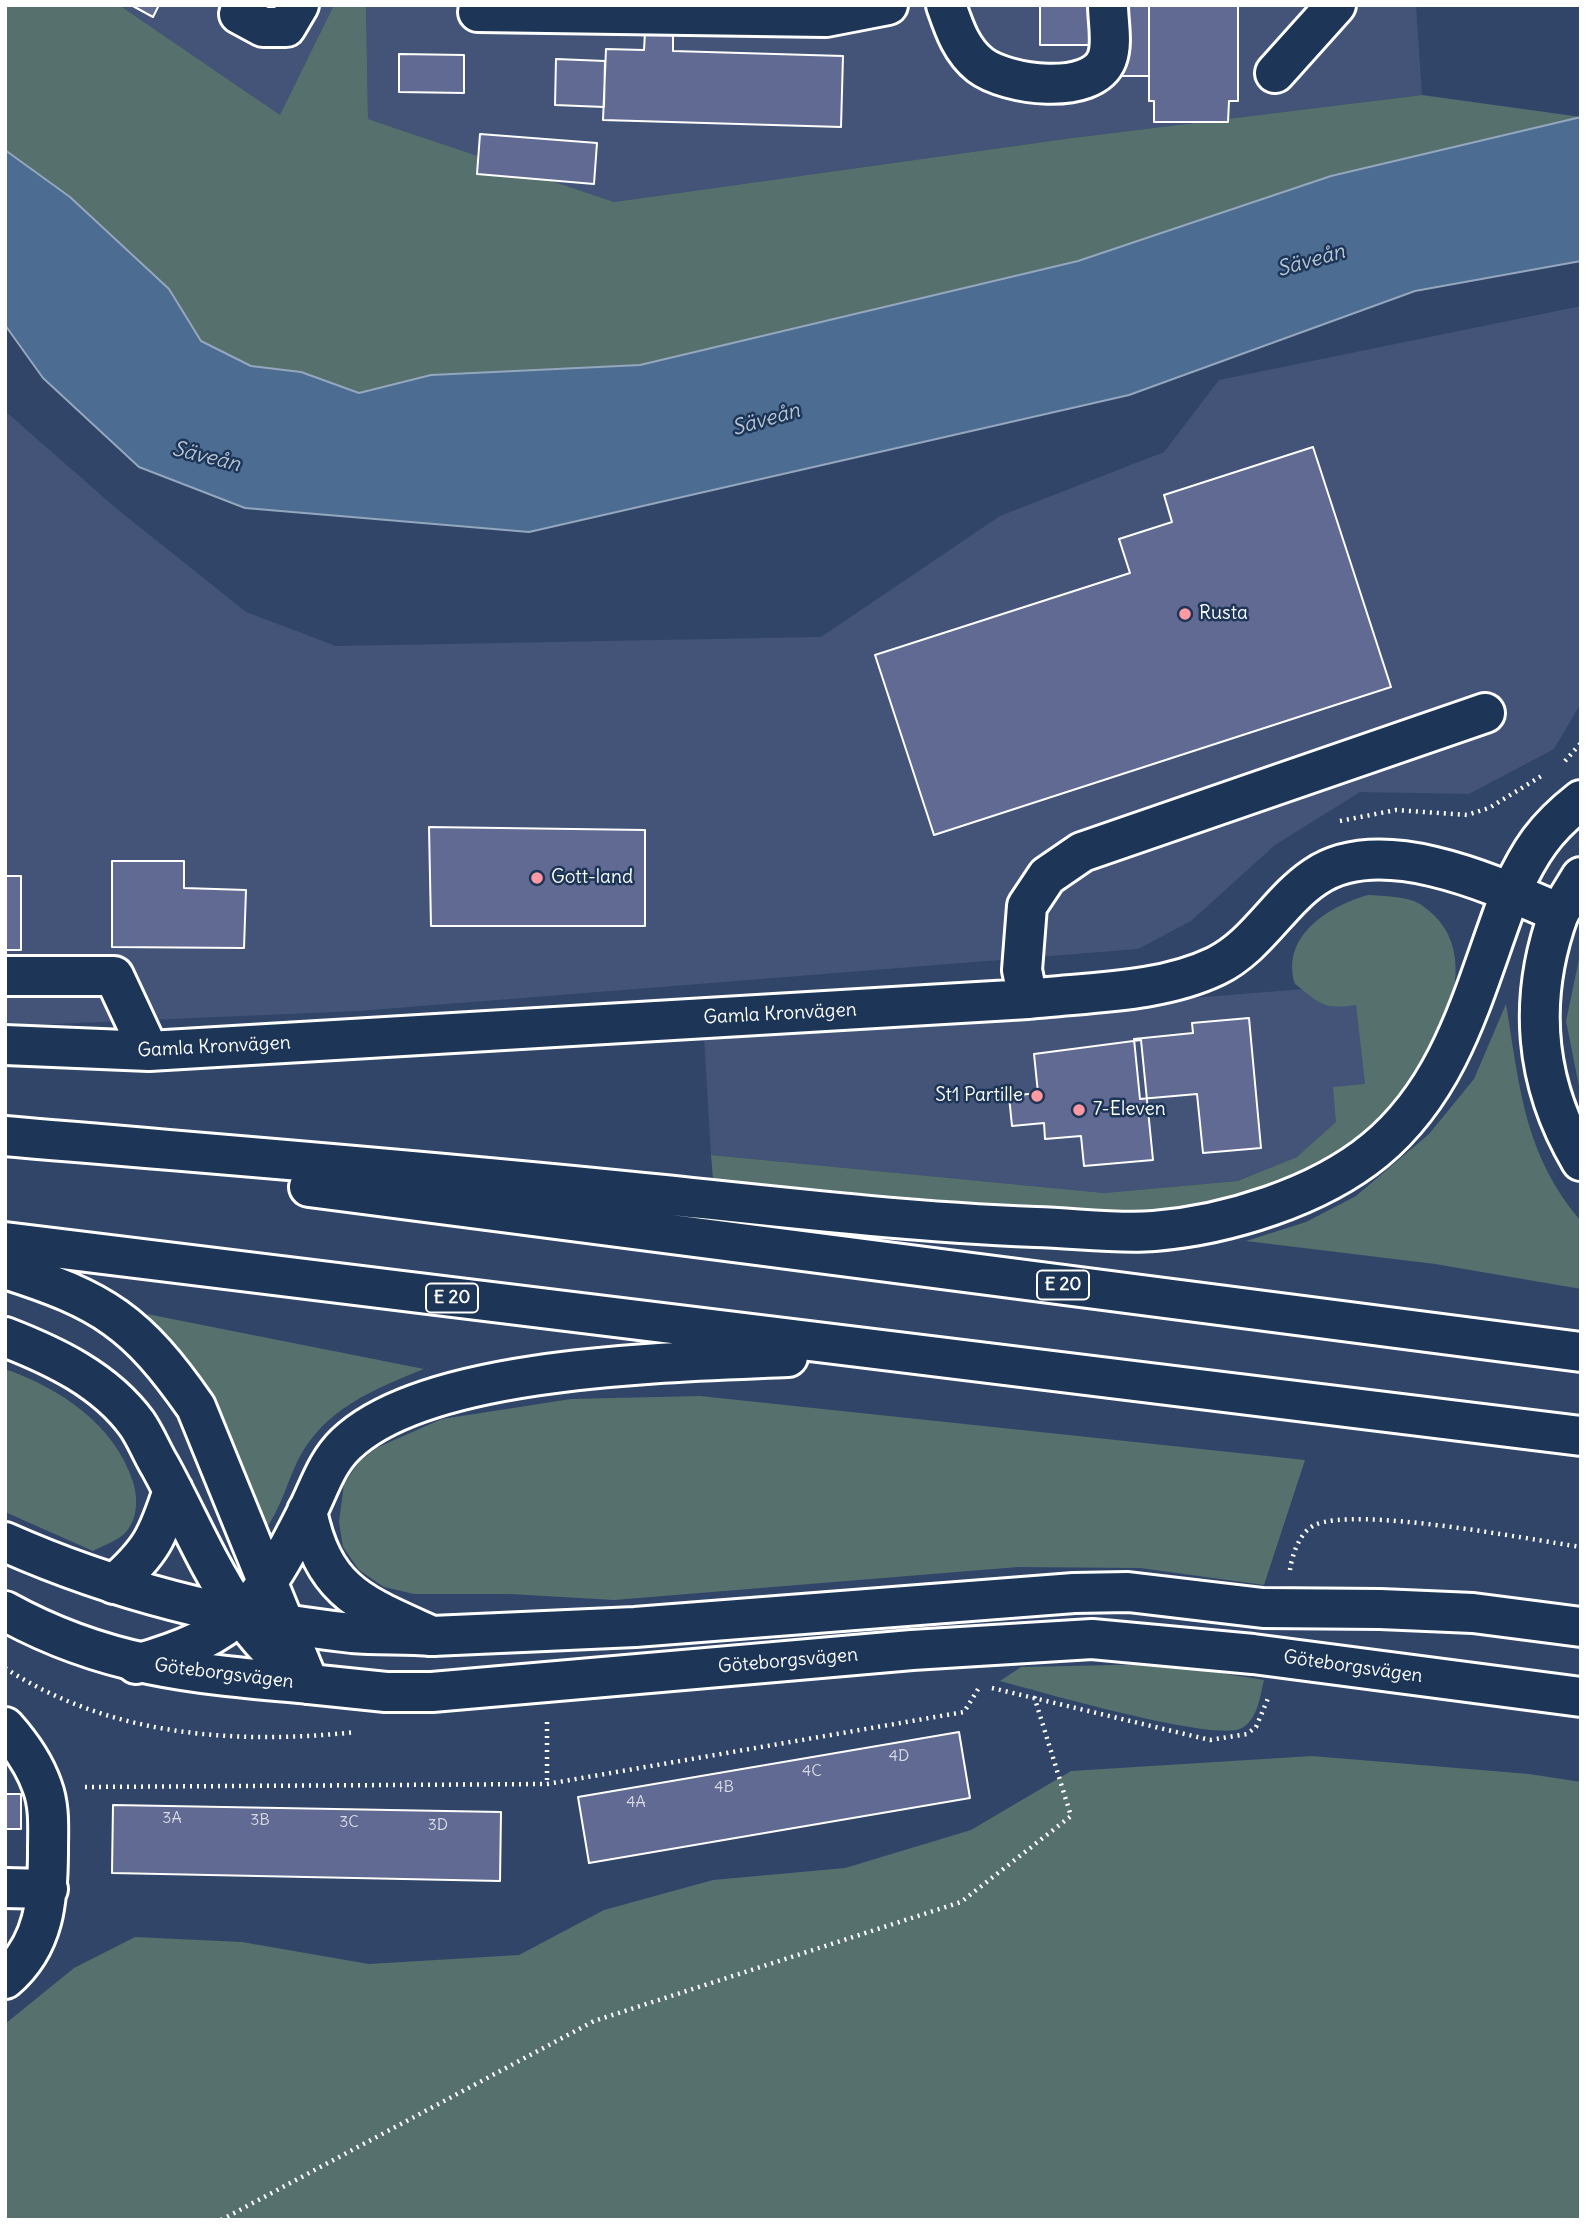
<!DOCTYPE html>
<meta charset="utf-8">
<style>
body{margin:0}
#map{position:relative;width:1586px;height:2225px;overflow:hidden;background:#314569;font-family:Delius,sans-serif}
canvas{display:block}
.frame{position:absolute;inset:0;border:7px solid #fff;pointer-events:none}
</style>
<div id="map">
<canvas width="1586" height="2225"></canvas>
<div class="frame"></div>
</div>
<script>
const ctx = document.querySelector('canvas').getContext('2d');
ctx.lineJoin = 'round';
function paint(path, color) {
  ctx.fillStyle = color;
  ctx.fill(path, 'evenodd');
}
function stroke(path, color, width, dash) {
  ctx.strokeStyle = color;
  ctx.lineWidth = width;
  ctx.lineCap = dash ? 'butt' : 'round';
  ctx.setLineDash(dash || []);
  ctx.stroke(path);
}
function label(font, color, halo, rows, align = 'center') {
  ctx.font = font + ' Delius,sans-serif';
  ctx.lineWidth = 5;
  ctx.setLineDash([]);
  ctx.textBaseline = 'middle';
  ctx.strokeStyle = halo;
  ctx.fillStyle = color;
  for (const [text, x, y, turn = 0] of rows) {
    ctx.save();
    ctx.translate(x, y);
    ctx.rotate((+turn || 0) * Math.PI / 180);
    ctx.textAlign = isNaN(turn) ? turn : align;
    if (halo) ctx.strokeText(text, 0, 0);
    ctx.fillText(text, 0, 0);
    ctx.restore();
  }
}
paint(new Path2D(`
 M 119,5 L 334,5 L 281,116 Z
 M 366,5 L 1416,5 L 1422,95 L 1072,138 L 614,202 L 368,119 Z
 M 1581,306 L 1581,703 L 1554,749 L 1469,794 L 1360,792 L 1275,845 L 1191,921 L 1138,949 L 359,1011 L 29,1025 L 5,1022 L 5,411 L 117,509 L 246,612 L 336,646 L 821,637 L 1000,516 L 1164,452 L 1219,380 Z
 M 1354,985 L 1368,1107 L 1297,1157 L 1236,1181 L 1104,1193 L 711,1155 L 704,1037 Z`), '#435478');
paint(new Path2D(`
 M 5,5 L 119,5 L 280,115 L 334,5 L 366,5 L 368,119 L 614,202 L 1072,138 L 1422,95 L 1581,117 L 1331,176 L 1078,261 L 640,365 L 431,375 L 359,393 L 301,372 L 251,366 L 201,341 L 169,289 L 70,197 L 5,150 Z
 M 1368,895 C 1384,896 1406,896 1420,904 C 1506,959 1416,1092 1365,1140 C 1342,1162 1262,1193 1230,1201 C 1164,1218 1092,1210 1025,1206 C 920,1199 817,1189 713,1179 L 711,1155 L 1104,1193 L 1237,1181 L 1297,1157 L 1336,1122 L 1333,1087 L 1365,1084 L 1356,1005 C 1323,1010 1321,1004 1295,984 C 1280,936 1329,906 1368,895 Z
 M 1581,950 L 1581,1096 L 1566,1021 Z
 M 1506,1004 C 1520,1088 1524,1154 1581,1221 L 1581,1289 L 1435,1264 L 1246,1241 L 1306,1222 L 1356,1196 L 1429,1134 L 1474,1079 Z
 M 147,1314 L 424,1369 C 374,1389 324,1409 298,1460 C 286,1485 280,1511 263,1533 L 213,1396 L 165,1333 Z
 M 5,1369 C 60,1388 115,1425 133,1482 C 138,1498 138,1518 126,1532 C 119,1540 102,1546 93,1551 L 5,1512 Z
 M 700,1396 L 1305,1460 L 1264,1585 L 1140,1568 L 1018,1567 L 614,1600 L 510,1594 L 414,1594 L 384,1587 L 359,1570 L 343,1547 L 339,1522 L 344,1484 L 359,1462 L 376,1448 L 442,1419 L 571,1399 Z
 M 1162,1664 L 1264,1680 C 1260,1696 1258,1719 1242,1728 C 1216,1743 1038,1691 1000,1681 L 1021,1667 Z
 M 1312,1756 L 1529,1774 L 1581,1782 L 1581,2220 L 5,2220 L 5,2024 L 74,1968 L 135,1937 L 242,1942 L 369,1964 L 519,1955 L 604,1910 L 713,1880 L 845,1868 L 971,1830 L 1071,1771 Z`), '#55706d');
const water = new Path2D(`
 M 1581,117 L 1581,261 L 1415,291 L 1129,395 L 529,532 L 245,508 L 139,467 L 43,378 L 5,325 L 5,150 L 70,197 L 169,289 L 201,341 L 251,366 L 301,372 L 359,393 L 431,375 L 640,365 L 1078,261 L 1331,176 Z`);
paint(water, '#4c6c92');
stroke(water, '#94a7be', 2);
const building = new Path2D(`
 M 131,5 L 159,5 L 153,17 Z
 M 1040,5 L 1098,5 L 1098,45 L 1040,45 Z
 M 1121,5 L 1149,5 L 1149,76 L 1122,76 Z
 M 1149,5 L 1238,5 L 1238,101 L 1229,101 L 1228,122 L 1154,122 L 1154,101 L 1149,101 Z
 M 645,32 L 673,33 L 673,51 L 843,56 L 841,127 L 603,120 L 606,49 L 644,50 Z
 M 399,54 L 464,55 L 464,93 L 399,92 Z
 M 556,59 L 605,61 L 604,107 L 555,105 Z
 M 480,134 L 597,143 L 594,184 L 477,174 Z
 M 1313,447 L 1391,687 L 934,835 L 875,655 L 1130,573 L 1119,539 L 1172,522 L 1164,495 Z
 M 429,827 L 645,830 L 645,926 L 431,926 Z
 M 112,861 L 184,861 L 184,888 L 246,890 L 244,948 L 112,947 Z
 M 5,876 L 21,876 L 21,950 L 5,950 Z
 M 1249,1018 L 1261,1148 L 1203,1153 L 1197,1094 L 1140,1099 L 1134,1039 L 1193,1033 L 1192,1023 Z
 M 1141,1040 L 1153,1160 L 1084,1166 L 1081,1136 L 1045,1139 L 1044,1123 L 1012,1126 L 1009,1096 L 1038,1093 L 1034,1054 Z
 M 959,1732 L 970,1798 L 589,1863 L 578,1797 Z
 M 5,1794 L 21,1794 L 21,1829 L 5,1829 Z
 M 113,1805 L 501,1812 L 500,1881 L 112,1873 Z`);
paint(building, '#616a92');
stroke(building, '#fff', 2);
const minor = new Path2D(`
 M 946,5 C 954,28 961,50 980,65 C 1006,85 1092,97 1107,59 C 1113,43 1108,22 1108,5
 M 478,12 L 826,17 L 888,5
 M 239,14 L 263,27 L 286,27 L 299,5
 M 1275,73 L 1336,5
 M 5,976 L 114,976 L 149,1051
 M 1028,999 L 1022,970 L 1027,906 L 1047,876 L 1082,852 L 1485,713
 M 5,1045 L 149,1051 L 1028,999 C 1089,992 1160,993 1216,966 C 1257,946 1279,901 1315,877 C 1381,832 1495,885 1559,913
 M 5,1542 C 115,1591 232,1620 352,1633 C 378,1635 405,1634 432,1636
 M 5,1611 C 106,1667 196,1674 309,1684
 M 5,1727 C 21,1745 34,1763 42,1786 C 50,1807 48,1829 48,1850 C 48,1899 45,1945 5,1979
 M 5,1888 L 48,1889`);
const major = new Path2D(`
 M 1511,892 C 1530,851 1545,828 1581,800
 M 1559,913 L 1581,877
 M 432,1636 L 635,1627 L 1074,1593 L 1128,1592 L 1263,1608 L 1380,1609 L 1473,1613 L 1581,1627
 M 309,1684 L 386,1692 L 432,1692 L 912,1650 L 1092,1639 L 1253,1654 L 1581,1697`);
const highway = new Path2D(`
 M 1559,913 C 1528,998 1534,1082 1581,1161
 M 5,1136 C 225,1155 445,1172 664,1195 C 788,1208 911,1222 1036,1227 C 1075,1228 1116,1234 1154,1231 C 1227,1225 1318,1197 1375,1150 C 1455,1084 1475,985 1511,892
 M 309,1187 L 1581,1352
 M 5,1242 L 1581,1436
 M 5,1269 C 103,1300 137,1322 196,1407 L 309,1684
 M 5,1337 C 54,1356 105,1380 137,1424 C 146,1437 152,1453 160,1466 C 204,1546 230,1627 308,1683
 M 307,1511 C 324,1593 362,1604 432,1636
 M 114,1584 C 151,1552 158,1536 173,1490
 M 136,1664 C 237,1636 261,1604 307,1512 C 319,1489 326,1463 346,1444 C 428,1365 676,1362 788,1357`);
stroke(minor, '#fff', 44);
stroke(major, '#fff', 44);
stroke(highway, '#fff', 44);
stroke(new Path2D(`
 M 1565,761 L 1581,743
 M 1340,821 L 1396,810 L 1467,815 L 1489,808 L 1543,775
 M 1290,1570 C 1292,1555 1300,1531 1315,1525 C 1356,1506 1527,1539 1581,1547
 M 5,1668 C 109,1736 235,1745 356,1732
 M 992,1688 L 1210,1740 L 1247,1734 L 1256,1727 L 1269,1696
 M 547,1722 L 547,1784
 M 85,1787 L 547,1784 L 964,1712 L 980,1686
 M 221,2220 L 594,2021 L 961,1902 L 1071,1816 L 1034,1696`), '#fff', 4.5, [2, 5]);
stroke(minor, '#1d3557', 38);
stroke(major, '#1d3557', 38);
stroke(highway, '#1d3557', 38);
for (const [x, y, r, color] of [
 [1185,614,7,"#ff9aa2"],
 [537,878,7,"#ff9aa2"],
 [1037,1096,7,"#ff9aa2"],
 [1079,1110,7,"#ff9aa2"]
]) {
  const dot = new Path2D();
  dot.arc(x, y, r, 0, 2 * Math.PI);
  ctx.fillStyle = color;
  ctx.fill(dot);
  stroke(dot, '#1d3557', 2.5);
}
label('16px', '#d8dae4', null, [
 ["4D",899,1756],
 ["4C",812,1771],
 ["4B",724,1787],
 ["4A",636,1802],
 ["3A",172,1818],
 ["3B",260,1820],
 ["3C",349,1822],
 ["3D",438,1825]
]);
for (const [x, y, w] of [
 [1063,1285,52],
 [452,1298,52]
]) {
  const box = new Path2D();
  box.roundRect(x - w / 2, y - 14.5, w, 29, 5);
  ctx.fillStyle = '#1d3557';
  ctx.fill(box);
  stroke(box, '#fff', 2);
}
label('bold 18px', '#fff', null, [
 ["E 20",1063,1285],
 ["E 20",452,1298]
]);
label('19px', '#fff', '#1d3557', [
 ["Rusta",1199,614],
 ["Gott-land",551,878],
 ["St1 Partille",1023,1096,"right"],
 ["7-Eleven",1093,1110]
], 'left');
label('19px', '#fff', '#1d3557', [
 ["Gamla Kronvägen",780,1014,-3],
 ["Gamla Kronvägen",214,1047,-3],
 ["Göteborgsvägen",788,1661,-5],
 ["Göteborgsvägen",1353,1667,8],
 ["Göteborgsvägen",224,1674,7]
]);
label('italic 21px', '#b7c4d3', '#1d3557', [
 ["Säveån",1311,261,-16],
 ["Säveån",766,420,-16],
 ["Säveån",206,457,14]
]);
</script>
